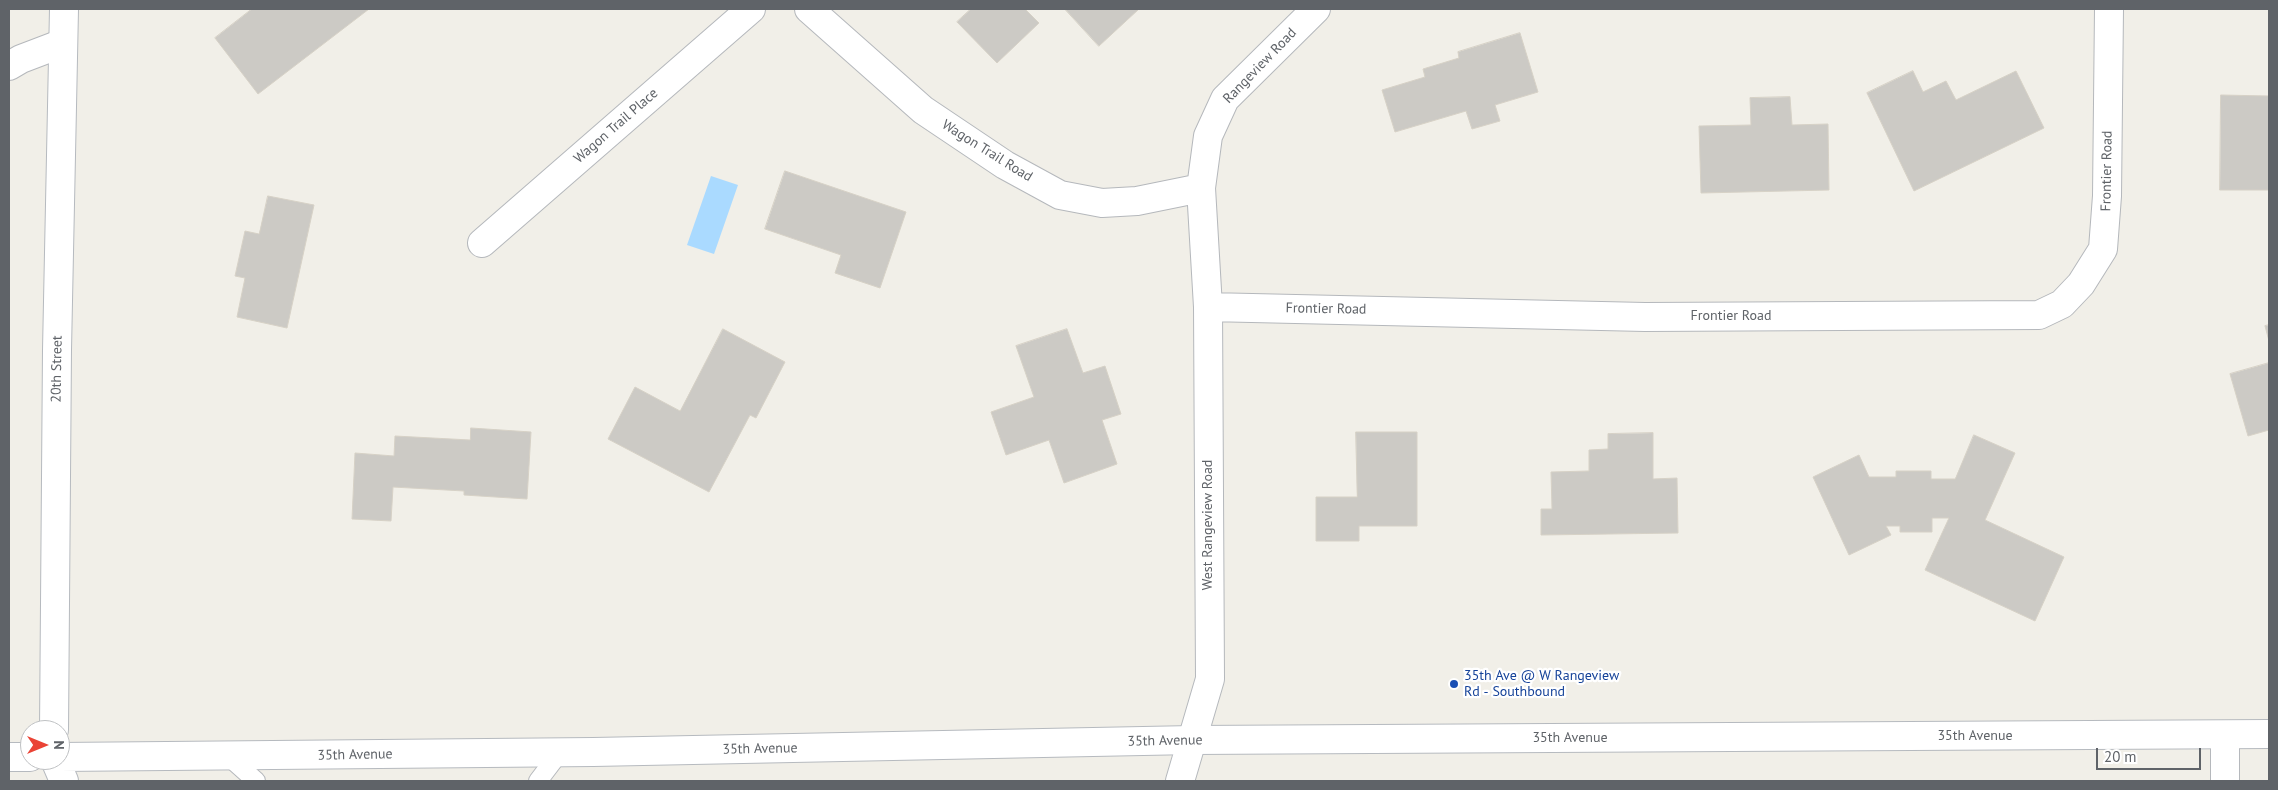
<!DOCTYPE html>
<style>
body{margin:0}
#map{position:relative;width:2278px;height:790px;overflow:hidden;background:#f1efe8;font-family:"PT Sans",sans-serif}
canvas{display:block}
.frame{position:absolute;inset:0;border:10px solid #5f6368;pointer-events:none}
.north{position:absolute;left:20px;top:720px;width:50px;height:50px;box-sizing:border-box;background:#fff;border:1px solid #bfc1c3;border-radius:50%;rotate:90deg;font-size:14px;font-weight:700;line-height:20px;text-align:center;color:#5f6368}
.north::after{content:'';display:block;margin:auto;width:18px;height:22px;background:#ea4335;clip-path:polygon(50% 0,100% 100%,50% 72%,0 100%)}
.scale{position:absolute;left:2096px;top:748px;width:105px;height:22px;box-sizing:border-box;border:2px solid #5f6368;border-top:0;padding-left:6px;font-size:15px;line-height:18px;white-space:nowrap;color:#5f6368;-webkit-text-stroke:4px #fff;paint-order:stroke}
</style>
<div id="map">
<canvas width="2278" height="790"></canvas>
<div class="frame"></div>
<div class="north">N</div>
<div class="scale">20 m</div>
</div>
<script>
const ctx = document.querySelector('canvas').getContext('2d');
ctx.lineJoin = 'round';
function paint(path, color) {
  ctx.fillStyle = color;
  ctx.fill(path, 'evenodd');
}
function stroke(path, color, width, dash) {
  ctx.strokeStyle = color;
  ctx.lineWidth = width;
  ctx.lineCap = dash ? 'butt' : 'round';
  ctx.setLineDash(dash || []);
  ctx.stroke(path);
}
function label(font, color, halo, rows, align = 'center') {
  ctx.font = font + ' "PT Sans",sans-serif';
  ctx.lineWidth = 4.5;
  ctx.setLineDash([]);
  ctx.textBaseline = 'middle';
  ctx.strokeStyle = halo;
  ctx.fillStyle = color;
  for (const [text, x, y, turn = 0] of rows) {
    ctx.save();
    ctx.translate(x, y);
    ctx.rotate((+turn || 0) * Math.PI / 180);
    ctx.textAlign = isNaN(turn) ? turn : align;
    if (halo) ctx.strokeText(text, 0, 0);
    ctx.fillText(text, 0, 0);
    ctx.restore();
  }
}
paint(new Path2D(`
 M 711,176 L 738,185 L 714,254 L 687,245 Z`), '#aadaff');
const building = new Path2D(`
 M 252,9 L 369,9 L 258,94 L 215,38 Z
 M 971,9 L 1025,9 L 1039,23 L 997,63 L 957,22 Z
 M 1065,9 L 1139,9 L 1099,46 Z
 M 1520,33 L 1538,92 L 1495,105 L 1500,121 L 1472,129 L 1466,111 L 1395,132 L 1382,90 L 1425,77 L 1423,69 L 1459,58 L 1458,52 Z
 M 1913,71 L 1923,92 L 1946,81 L 1956,100 L 2016,71 L 2044,128 L 1914,191 L 1867,93 Z
 M 2221,95 L 2269,96 L 2269,190 L 2220,190 Z
 M 1790,97 L 1792,125 L 1828,124 L 1829,190 L 1701,193 L 1699,126 L 1751,125 L 1750,98 Z
 M 785,171 L 906,212 L 880,288 L 835,273 L 841,255 L 765,229 Z
 M 268,196 L 314,205 L 287,328 L 237,317 L 245,278 L 235,276 L 245,231 L 259,234 Z
 M 2269,325 L 2269,341 L 2265,326 Z
 M 723,329 L 785,362 L 756,418 L 750,415 L 709,492 L 608,439 L 635,387 L 680,411 Z
 M 1067,329 L 1083,373 L 1105,366 L 1121,414 L 1102,420 L 1117,464 L 1064,483 L 1049,440 L 1006,455 L 991,412 L 1034,397 L 1016,346 Z
 M 2269,363 L 2269,430 L 2248,436 L 2230,374 Z
 M 471,428 L 531,432 L 527,499 L 464,495 L 464,491 L 393,487 L 391,521 L 352,519 L 355,453 L 394,456 L 395,436 L 470,440 Z
 M 1356,432 L 1417,432 L 1417,526 L 1359,526 L 1359,541 L 1316,541 L 1316,497 L 1357,497 Z
 M 1653,433 L 1653,479 L 1677,478 L 1678,533 L 1541,535 L 1541,509 L 1552,509 L 1551,472 L 1589,471 L 1589,450 L 1608,449 L 1608,434 Z
 M 1974,435 L 2015,453 L 1985,520 L 2064,557 L 2035,621 L 1925,570 L 1949,518 L 1932,518 L 1932,532 L 1900,532 L 1900,526 L 1886,526 L 1891,535 L 1849,555 L 1813,477 L 1859,455 L 1869,477 L 1896,477 L 1896,471 L 1931,471 L 1931,479 L 1955,479 Z`);
paint(building, '#cccac5');
stroke(building, '#d6d1c6', 1);
const service = new Path2D(`
 M 228,756 L 256,781
 M 538,781 L 560,752`);
const minor = new Path2D(`
 M 809,9 L 923,110 L 1005,165 L 1060,195 L 1102,203 L 1137,201 L 1201,188
 M 1316,9 L 1225,99 L 1208,136 L 1201,188 L 1208,307 L 1645,317 L 2039,315 L 2062,304 L 2081,284 L 2103,249 L 2107,196 L 2109,9
 M 9,66 L 21,59 L 63,43
 M 482,243 L 751,9
 M 2225,735 L 2225,781
 M 1180,781 L 1210,679 L 1208,307`);
const secondary = new Path2D(`
 M 54,730 L 57,350 L 64,9
 M 9,757 L 30,757
 M 60,757 L 593,752 L 1193,740 L 2269,734
 M 55,760 L 64,781`);
stroke(service, '#b5b8bc', 20);
stroke(minor, '#b5b8bc', 30);
stroke(secondary, '#b6babf', 30);
stroke(service, '#fff', 18);
stroke(minor, '#fff', 28);
stroke(secondary, '#fff', 28);
for (const [x, y, r, color] of [
 [1454,684,5,"#1a4fb4"]
]) {
  const dot = new Path2D();
  dot.arc(x, y, r, 0, 2 * Math.PI);
  ctx.fillStyle = color;
  ctx.fill(dot);
  stroke(dot, '#fff', 2);
}
label('14px', '#5f6368', '#fff', [
 ["Rangeview Road",1260,66,-46],
 ["Wagon Trail Place",616,126,-41],
 ["Wagon Trail Road",987,151,32],
 ["Frontier Road",2107,171,-89],
 ["Frontier Road",1326,309,1],
 ["Frontier Road",1731,316],
 ["20th Street",57,369,-89],
 ["West Rangeview Road",1208,525,-90],
 ["35th Avenue",1975,736],
 ["35th Avenue",1570,738],
 ["35th Avenue",1165,741,-1],
 ["35th Avenue",760,749,-1],
 ["35th Avenue",355,755,-1]
]);
label('14px', '#164399', '#fff', [
 ["35th Ave @ W Rangeview",1464,676],
 ["Rd - Southbound",1464,692]
], 'left');
</script>
